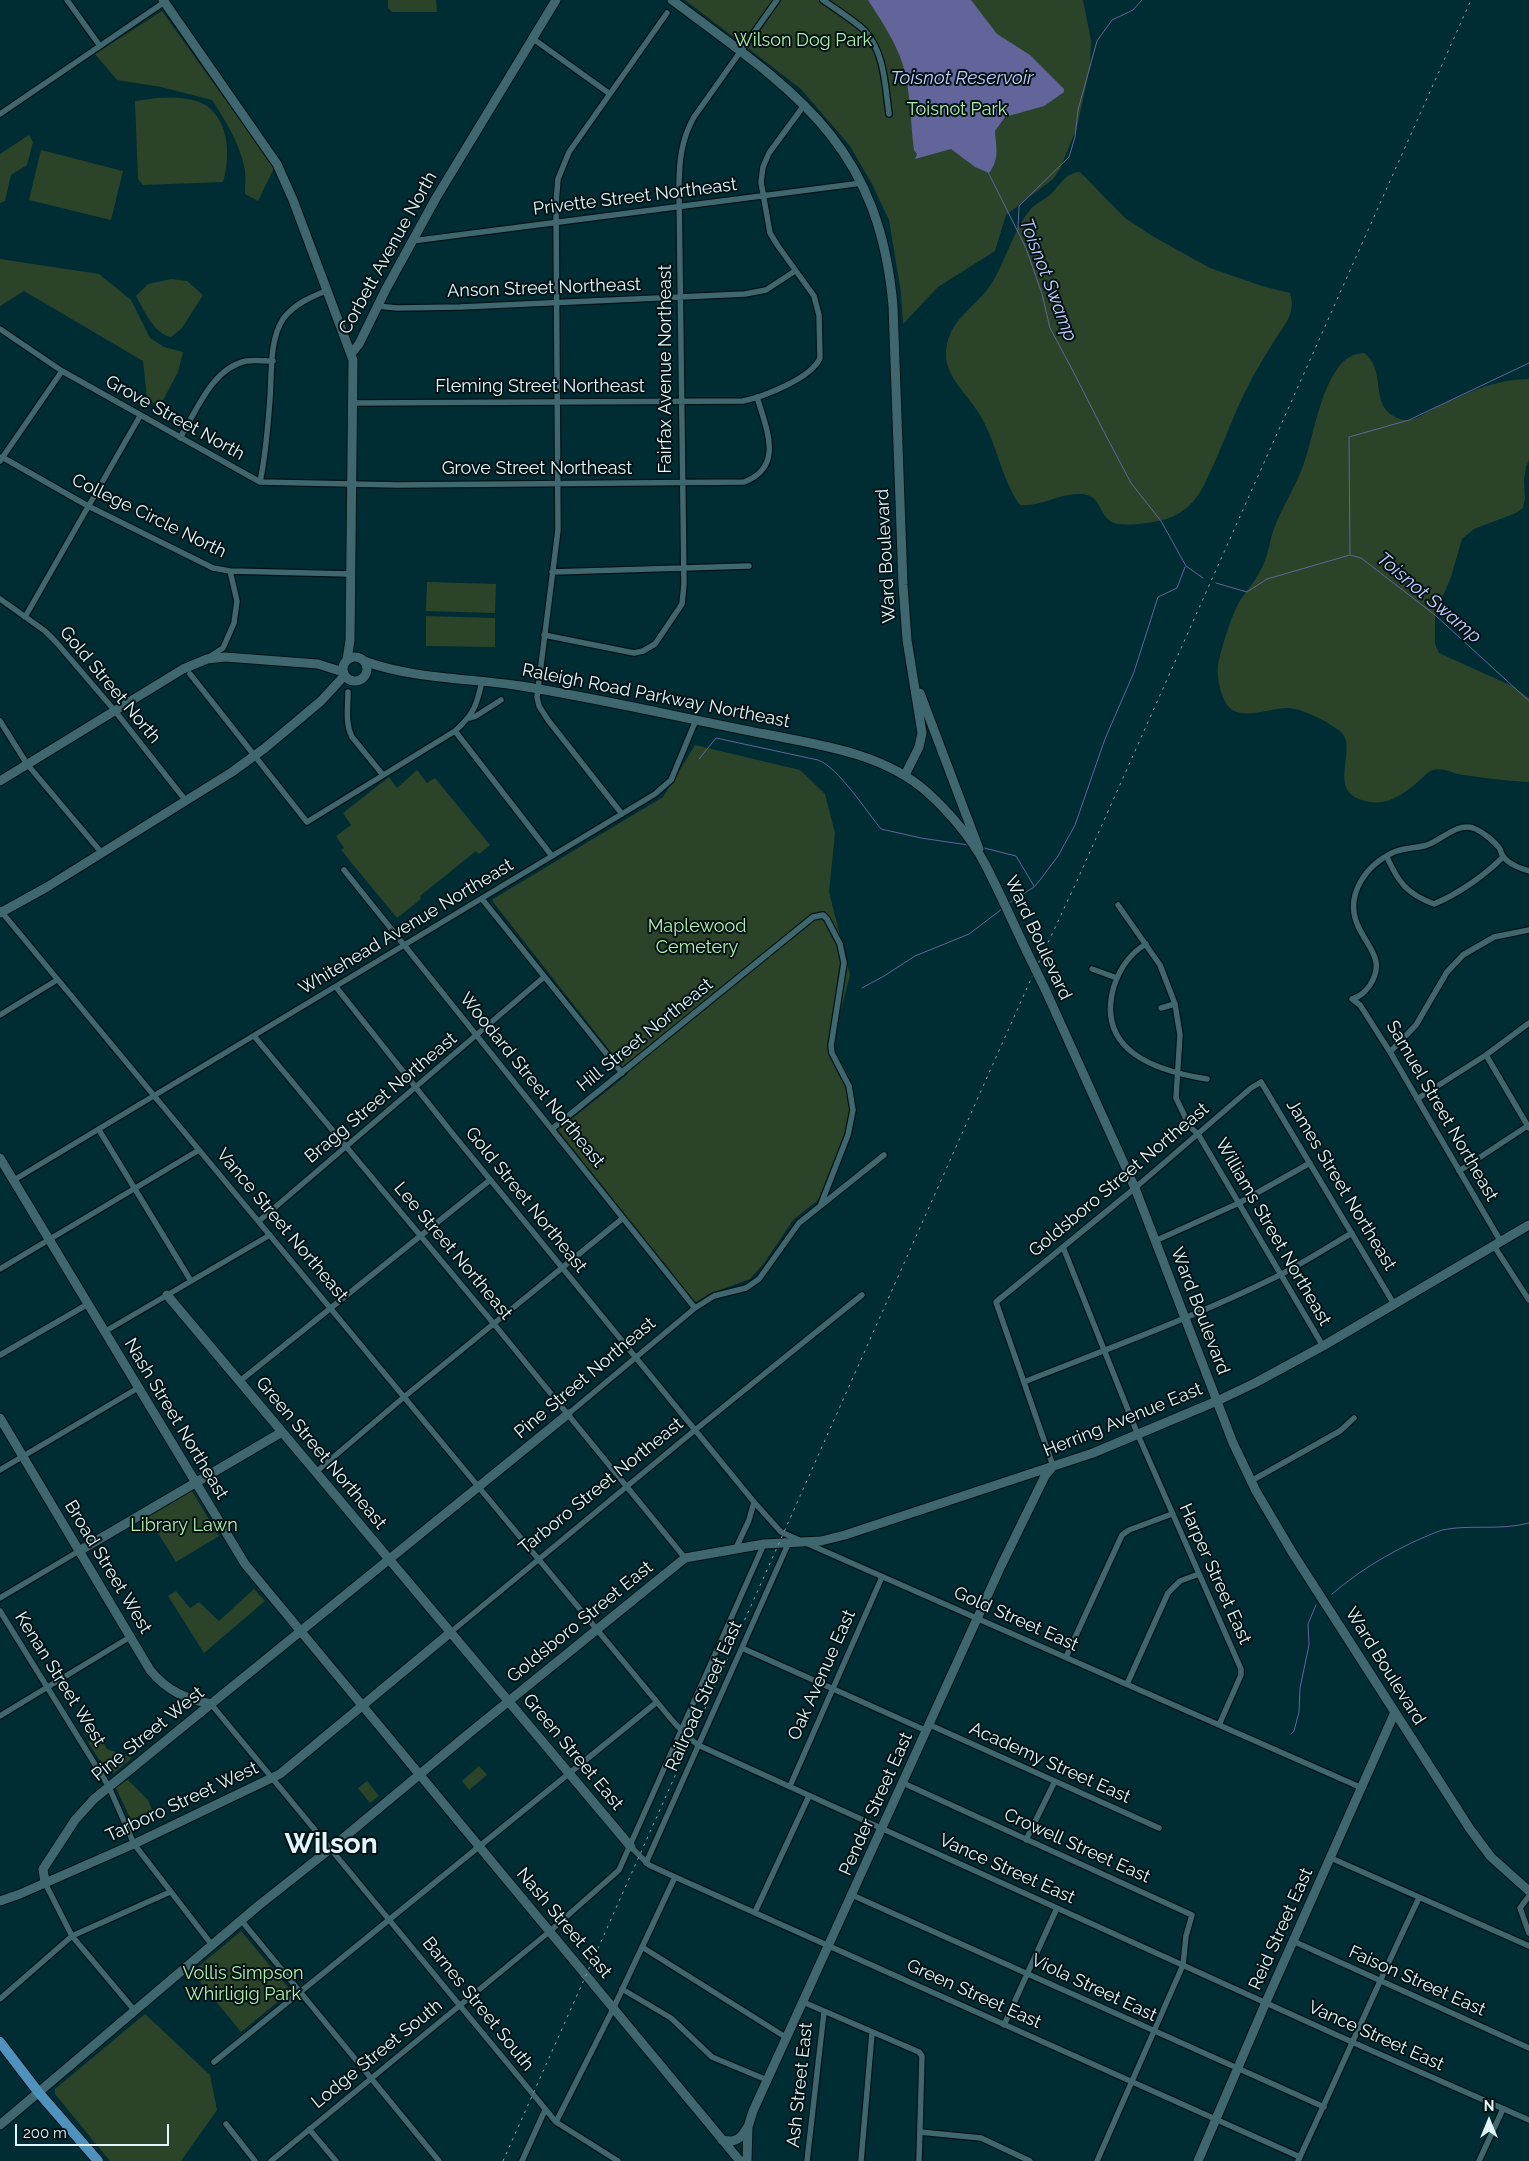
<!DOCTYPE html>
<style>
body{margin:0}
#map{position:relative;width:1529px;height:2161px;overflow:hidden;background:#002c34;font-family:Raleway,sans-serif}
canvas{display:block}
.north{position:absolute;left:1464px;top:2096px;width:50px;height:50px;-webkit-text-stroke:4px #031215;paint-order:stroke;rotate:0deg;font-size:14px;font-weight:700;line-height:20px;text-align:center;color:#e0f6fa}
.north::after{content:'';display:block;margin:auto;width:18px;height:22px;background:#e0f6fa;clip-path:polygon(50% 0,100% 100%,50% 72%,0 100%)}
.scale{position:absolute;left:15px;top:2124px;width:154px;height:22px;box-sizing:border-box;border:2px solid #e0f6fa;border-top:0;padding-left:6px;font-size:15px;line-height:18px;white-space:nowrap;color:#e0f6fa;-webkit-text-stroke:4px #031215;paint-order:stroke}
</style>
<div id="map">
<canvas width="1529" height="2161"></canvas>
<div class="north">N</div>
<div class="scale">200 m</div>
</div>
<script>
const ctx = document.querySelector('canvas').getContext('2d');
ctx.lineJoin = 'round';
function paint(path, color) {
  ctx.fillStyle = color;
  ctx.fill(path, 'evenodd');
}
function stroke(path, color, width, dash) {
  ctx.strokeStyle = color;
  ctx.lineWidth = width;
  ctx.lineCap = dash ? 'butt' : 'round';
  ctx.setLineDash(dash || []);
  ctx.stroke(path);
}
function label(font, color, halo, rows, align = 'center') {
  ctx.font = font + ' Raleway,sans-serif';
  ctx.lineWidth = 4;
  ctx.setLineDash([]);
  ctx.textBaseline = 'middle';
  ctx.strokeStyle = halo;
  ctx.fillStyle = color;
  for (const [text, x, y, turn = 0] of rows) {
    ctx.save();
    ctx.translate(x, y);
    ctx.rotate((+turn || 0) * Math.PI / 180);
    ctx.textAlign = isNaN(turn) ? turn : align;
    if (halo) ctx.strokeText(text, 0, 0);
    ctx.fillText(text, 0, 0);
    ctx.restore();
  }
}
paint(new Path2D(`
 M 388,0 L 436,0 L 437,12 L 392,12 L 388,8 Z
 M 685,0 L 1083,0 L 1091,41 L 1090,68 L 1077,127 L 1060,169 L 1053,179 L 1006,215 L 995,251 L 938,287 L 903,324 L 901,292 L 889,220 L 872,184 L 850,146 L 801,89 Z
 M 162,11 L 274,168 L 258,201 L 245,194 C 245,186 246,178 245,171 C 242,148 225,119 212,100 L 161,87 L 117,80 L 95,54 Z
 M 157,98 C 172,97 194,97 207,106 C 230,123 230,158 223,182 L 143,185 L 138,179 L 135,101 Z
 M 29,135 L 33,142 L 27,165 L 11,175 L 5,201 L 0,203 L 0,154 Z
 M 41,150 L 123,171 L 111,220 L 29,200 Z
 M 1080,172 L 1125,218 L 1154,237 L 1210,268 L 1262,286 L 1290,293 C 1296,312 1286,323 1276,338 C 1267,353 1257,368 1249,384 C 1235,411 1225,440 1212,468 C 1207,478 1203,489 1196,498 C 1190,506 1181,513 1172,517 C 1160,522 1125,528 1112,522 C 1098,515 1102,494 1080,494 C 1059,493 1041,507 1020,505 C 1000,477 997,441 978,412 C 967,394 947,378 946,356 C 946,318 976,310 993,281 C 1006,260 1014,229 1030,210 C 1035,203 1045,200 1051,194 C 1061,184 1065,173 1080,172 Z
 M 0,259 L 99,274 L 131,300 L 150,338 L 164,347 L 183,352 L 178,372 L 162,402 L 155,404 L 147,398 L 143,361 L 24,291 L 0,306 Z
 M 171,279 L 187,281 L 203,295 L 182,328 L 171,337 C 154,334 144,310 136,296 L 148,284 Z
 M 1364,353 C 1384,366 1373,399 1388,412 C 1393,417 1403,421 1409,420 C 1418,419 1429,411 1437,407 C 1467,393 1495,379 1529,379 L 1529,460 L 1526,467 L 1524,481 L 1525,499 L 1523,508 L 1516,513 L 1474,529 L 1462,539 L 1451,577 L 1435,615 L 1435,644 L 1439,653 L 1512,686 L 1529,698 L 1529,782 C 1507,781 1485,778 1463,775 C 1453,774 1444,767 1433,770 C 1428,771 1425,776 1421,779 C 1407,792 1390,805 1370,802 C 1327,795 1353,759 1345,738 C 1343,732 1337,729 1331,725 C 1320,718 1302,709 1288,708 C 1273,707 1241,722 1228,706 C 1221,697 1216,676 1218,665 C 1220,652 1233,610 1241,599 C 1249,588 1259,576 1264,563 C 1269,552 1270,538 1275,526 C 1283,506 1295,487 1303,466 C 1313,438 1318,400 1334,374 C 1341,362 1349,354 1364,353 Z
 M 427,582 L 496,584 L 495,613 L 426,611 Z
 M 426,616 L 495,618 L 495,647 L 426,646 Z
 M 695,745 L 800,770 L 825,794 L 835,833 L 829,892 L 850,975 L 837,1025 L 834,1049 L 849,1076 L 856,1103 L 850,1134 L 831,1182 L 817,1201 L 793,1220 L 765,1262 L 750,1279 L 709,1294 L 695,1303 L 558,1130 L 628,1074 L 493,902 L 493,899 L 663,797 Z
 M 417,770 L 427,783 L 435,778 L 490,845 L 479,854 L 476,851 L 420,896 L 421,899 L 397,918 L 341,850 L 344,848 L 336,836 L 351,825 L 343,813 L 389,777 L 397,788 Z
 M 192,1491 L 219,1536 L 176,1562 L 148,1517 Z
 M 254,1589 L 265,1601 L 204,1653 L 168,1596 L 176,1591 L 190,1608 L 199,1602 L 219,1621 Z
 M 99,1735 L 107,1749 L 132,1758 L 114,1773 L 107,1772 L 88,1742 Z
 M 479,1766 L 487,1775 L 469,1790 L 462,1781 Z
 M 128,1780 L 148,1800 L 152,1810 L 131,1820 L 115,1786 Z
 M 367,1781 L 379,1796 L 370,1803 L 358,1788 Z
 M 241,1931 L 291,1991 L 241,2032 L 192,1972 Z
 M 145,2014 L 210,2075 L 217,2110 L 181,2161 L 110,2161 L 55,2094 L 55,2089 Z`), '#2b4429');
paint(new Path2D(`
 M 868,0 L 971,0 L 997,34 L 1030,55 L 1064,89 L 1064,92 L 1044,106 L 1005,117 L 995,131 C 996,147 1000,159 989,173 L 975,167 L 951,149 L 915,159 L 917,154 L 914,150 C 910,119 911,83 899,54 C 891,35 879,17 868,0 Z`), '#626599');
stroke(new Path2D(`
 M 988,172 L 1026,248 L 1042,294 L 1050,328 L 1074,373 L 1103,430 L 1131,483 L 1161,521 L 1186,566 L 1203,578
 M 1018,230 L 1019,206 L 1069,157 L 1075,137 L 1078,110 L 1097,41 L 1112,20 L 1133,10 L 1142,0
 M 1350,554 L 1349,437 L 1409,420 L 1529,363
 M 1216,583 L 1247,592 L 1267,579 L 1350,555 L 1361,558 L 1435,615 L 1529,701
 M 699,759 L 716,738 L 818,760 C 838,767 867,812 881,829 L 921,838 L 968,845
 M 984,848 L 1016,856 L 1034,886
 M 1009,903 L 1034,887 L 1040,880 L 1058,856 L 1075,825 L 1105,739 L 1134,672 L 1158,597 L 1177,588 L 1185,567
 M 862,988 L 884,976 L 915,956 L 969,934 L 1002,909
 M 1332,1594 C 1363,1567 1404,1544 1442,1530 C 1472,1524 1499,1531 1529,1523
 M 1291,1734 L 1294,1731 L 1299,1712 L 1300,1688 L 1309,1645 L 1308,1624 L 1316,1605`), '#626599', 1);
const street = new Path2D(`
 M 67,0 L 100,46
 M 823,0 C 837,10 852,19 864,30 C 885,52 885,86 889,114
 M 532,38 L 610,94
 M 0,114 L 166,1
 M 412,241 L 862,183
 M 377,306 L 397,308 L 460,307 L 745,294 L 766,290 L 795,271
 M 0,329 L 62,371 L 260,482 L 397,485 L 744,482 C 785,467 766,428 757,397
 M 354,403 L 743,401 C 763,397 812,378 820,358 L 819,315 L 814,296 L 778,246 L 770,233 L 761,182 L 763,167 L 769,153 L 805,104
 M 180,438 C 196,412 212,368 246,361 C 254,360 264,361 273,361
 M 2,457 L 88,506 L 213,568 L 230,571 L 350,574
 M 0,461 L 62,371
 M 260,482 C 266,454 268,426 270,398 C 272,373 269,341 283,319 C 294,304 311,297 328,290
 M 552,572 L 749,566
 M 0,599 L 45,631 L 56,642 L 115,711 L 186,801
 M 25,617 L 140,416
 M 544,635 L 634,653 L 643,651 L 655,644 L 682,604 L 684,584 L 679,189 C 679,162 681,140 694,117 L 777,0
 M 209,657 L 223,648 L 234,623 L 237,601 L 230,571
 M 190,674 L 307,822 L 455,731 C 474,714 477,705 482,681
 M 348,692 C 348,708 345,723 352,737 L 383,775
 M 469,718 L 476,716 L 501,700
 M 0,721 L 27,764 L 101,852
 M 455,731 L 552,856
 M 622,814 L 548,720 L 539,706 L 537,697 L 558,530 L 556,203 L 558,179 L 569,152 L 667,13
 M 1387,857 C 1398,882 1407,894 1434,904 C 1458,894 1484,876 1503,857
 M 344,870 L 695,1308
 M 482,899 L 622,1073
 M 1118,905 L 1160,965 L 1175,1004 L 1180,1035 L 1176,1098 L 1190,1127 L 1198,1134 L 1323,1346
 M 0,910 L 657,1702 C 670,1718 682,1733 698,1745 L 1352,2042 L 1529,2120
 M 1146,944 C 1129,954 1120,968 1114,986 C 1095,1051 1156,1071 1207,1079
 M 1092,969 L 1117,978
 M 336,987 L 452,1133 L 754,1502 L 781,1532 L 1362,1788
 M 1352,999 C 1361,996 1365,992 1370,985 C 1386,960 1368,948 1358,926 C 1344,895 1366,865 1394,852 C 1404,848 1417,848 1427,845 C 1442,840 1456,823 1473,828 C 1482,831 1495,842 1500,849 C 1501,851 1501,854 1503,856 C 1508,864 1520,868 1529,871
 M 1352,999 L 1360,1005 L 1390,1052 L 1501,1242
 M 1161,1008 L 1175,1004
 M 0,1015 L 57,980
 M 254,1036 L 494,1324 L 685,1558
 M 1390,1052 L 1416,1025 L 1447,972 L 1463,955 L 1494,937 L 1529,930
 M 1486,1055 L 1529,1128
 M 1417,1099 L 1486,1055 L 1529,1023
 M 552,1129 L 813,917 L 823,915 L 827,919 L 840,944 L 844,963 L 831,1046 L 832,1053 L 849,1086 L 853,1110 L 848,1135 L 821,1204
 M 99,1130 L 191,1281
 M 1459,1171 L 1529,1125
 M 14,1180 L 655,794 L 671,780 L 696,720
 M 259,1221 L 544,977
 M 1155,1241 L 1239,1203 L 1310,1163
 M 1494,1246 L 1529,1300
 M 1063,1247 L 1138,1435 L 1241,1669 L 1241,1675 L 1219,1725
 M 0,1269 L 199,1150
 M 104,1332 L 270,1235
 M 0,1355 L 88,1304
 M 240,1381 L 490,1180
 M 1024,1382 C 1110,1348 1197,1316 1280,1275 C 1305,1262 1328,1247 1352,1233
 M 568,1414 L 695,1308 L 714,1296 L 746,1288 L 759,1279 L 799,1223 L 884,1155
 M 1053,1466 L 996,1302 L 1135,1188 L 1251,1088 L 1261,1082 L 1394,1304
 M 0,1470 L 138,1388
 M 316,1472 L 404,1397 L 623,1218
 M 1251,1481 L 1340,1431 L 1354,1418
 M 736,1548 L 749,1520 L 754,1502
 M 0,1598 L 79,1551
 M 0,1611 L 109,1787 L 134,1844 L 212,1945
 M 451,1632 L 695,1430 L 862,1295
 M 742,1648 L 927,1731
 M 1066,1657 L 1122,1535 L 1129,1530 L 1172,1514
 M 1127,1684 L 1168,1593 L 1180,1581 L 1199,1574
 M 211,1704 L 556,2122 L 618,2161
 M 0,1716 L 130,1637
 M 930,1725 L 1159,1828
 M 903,1783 L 1192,1915 L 1186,1936 L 1183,1965 L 1097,2161
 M 790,1786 L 882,1577
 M 1026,1840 L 1055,1781
 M 631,1847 L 649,1865 L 675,1877 L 1300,2157
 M 1331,1858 L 1529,1946
 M 646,1863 L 789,1542
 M 45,1883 L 72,1936 L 135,2011
 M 852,1895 L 1324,2107
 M 1529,1896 L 1520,1908 L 1529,1933
 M 755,1912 L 809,1796
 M 241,1920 L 439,2161
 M 1293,1941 L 1529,2048
 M 642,1947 L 787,2038
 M 622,1989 L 671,2018 L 712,2057 L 767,2080
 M 0,1999 L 72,1936 L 170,1892
 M 803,2002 L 919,2052 L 922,2056 L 919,2161
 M 1004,2025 L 1057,1908
 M 214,2062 L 657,1702
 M 556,2122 L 613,2009 L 675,1877
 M 226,2124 L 255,2161
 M 309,2129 L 336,2161
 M 920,2132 L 981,2138 L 1030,2161
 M 271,2161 L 549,1932 L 619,1870 L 764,1544
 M 522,2161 L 545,2110
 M 807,2161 L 824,2012
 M 861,2161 L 872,2033
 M 1298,2161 C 1339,2074 1377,1985 1419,1898
 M 1479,2161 L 1503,2109`);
const secondary = new Path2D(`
 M 163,0 L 277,164 L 293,200 L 353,360 L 350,640 L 347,660
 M 672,0 C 793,90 879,142 893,306 L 903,585 L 907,640 L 922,733 L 919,747 L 905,775
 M 351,354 L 359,344 L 386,289 L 436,198 L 556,0
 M343 669a12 12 0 1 1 24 0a12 12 0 1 1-24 0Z
 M 364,661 C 413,679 469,678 521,686 C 602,699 683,718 765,734 C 820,745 883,753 927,792 C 949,812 971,838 985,864 C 1000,893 1013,923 1027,952
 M 920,693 L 979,849
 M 0,781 L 183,669 L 207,659 L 225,657 L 318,664 L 343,672
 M 0,913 L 47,887 L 232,772 L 265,748 L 321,701 L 345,675
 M 1045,989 L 1135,1188 L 1233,1443 L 1256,1491 L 1292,1552 L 1470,1829 L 1491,1857 L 1529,1891
 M 0,1158 L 245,1564 L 740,2161
 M 167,1295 L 631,1847
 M 0,1418 L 150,1670 C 167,1691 186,1699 211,1704
 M 79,1551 L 282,1432
 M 45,1883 L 43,1869 L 75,1820 L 94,1799 L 568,1414
 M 0,1901 L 20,1894 L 134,1844 L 280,1774 L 451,1632
 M 0,2125 L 258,1906 L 330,1849 L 467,1735 L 685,1558 L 764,1544 L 821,1541 L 845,1535 L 1093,1453 L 1217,1401 L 1255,1383 L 1323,1346 L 1529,1225
 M 722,2140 C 735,2143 741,2139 747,2128
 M 747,2161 L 748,2127 L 753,2111 L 1001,1566 L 1045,1476 L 1053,1466
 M 1198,2161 L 1266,2002 L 1395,1712`);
const primary = new Path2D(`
 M 0,2042 L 39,2093 L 98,2161`);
stroke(street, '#001316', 8);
stroke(secondary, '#001316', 11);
stroke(primary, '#001316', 12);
stroke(street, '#3e676f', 5.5);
stroke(secondary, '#3e676f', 9);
stroke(primary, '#5092be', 10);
stroke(new Path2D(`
 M 503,2161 L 1031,979 L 1076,883 L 1471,0`), '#89a7ad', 1, [2.5, 5]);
const secondaryBridge = new Path2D(`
 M 1027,952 L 1045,989`);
stroke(secondaryBridge, '#001316', 11, []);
stroke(secondaryBridge, '#3e676f', 9);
label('18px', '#b1f0ac', '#031215', [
 ["Wilson Dog Park",803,41],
 ["Toisnot Park",957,110],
 ["Maplewood",697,927],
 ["Cemetery",697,948],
 ["Library Lawn",184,1526],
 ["Vollis Simpson",243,1974],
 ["Whirligig Park",243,1995]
]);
label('18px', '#e0f6fa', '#031215', [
 ["Privette Street Northeast",635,197,-7],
 ["Corbett Avenue North",388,253,-61],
 ["Anson Street Northeast",544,288,-2],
 ["Fairfax Avenue Northeast",666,369,-90],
 ["Fleming Street Northeast",540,387],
 ["Grove Street North",175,418,29],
 ["Grove Street Northeast",537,469],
 ["College Circle North",149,516,26],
 ["Ward Boulevard",886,556,-93],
 ["Gold Street North",110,685,50],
 ["Raleigh Road Parkway Northeast",656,696,11],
 ["Whitehead Avenue Northeast",406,927,-31],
 ["Ward Boulevard",1038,938,65],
 ["Hill Street Northeast",645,1035,-39],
 ["Woodard Street Northeast",532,1080,51],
 ["Bragg Street Northeast",381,1098,-40],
 ["Samuel Street Northeast",1442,1111,60],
 ["Goldsboro Street Northeast",1119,1180,-40],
 ["James Street Northeast",1341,1185,59],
 ["Gold Street Northeast",526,1200,51],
 ["Vance Street Northeast",282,1225,50],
 ["Williams Street Northeast",1273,1232,60],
 ["Lee Street Northeast",453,1251,50],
 ["Ward Boulevard",1200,1311,69],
 ["Pine Street Northeast",585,1378,-40],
 ["Nash Street Northeast",176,1419,59],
 ["Herring Avenue East",1123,1420,-22],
 ["Green Street Northeast",321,1453,50],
 ["Tarboro Street Northeast",601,1486,-39],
 ["Broad Street West",108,1567,59],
 ["Harper Street East",1215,1574,66],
 ["Gold Street East",1016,1619,24],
 ["Goldsboro Street East",580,1622,-39],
 ["Ward Boulevard",1385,1666,58],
 ["Oak Avenue East",822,1675,-66],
 ["Kenan Street West",60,1679,58],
 ["Railroad Street East",704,1696,-66],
 ["Pine Street West",148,1734,-39],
 ["Green Street East",573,1752,50],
 ["Academy Street East",1050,1763,24],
 ["Tarboro Street West",182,1802,-25],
 ["Pender Street East",876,1804,-66],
 ["Crowell Street East",1077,1846,24],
 ["Vance Street East",1007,1869,24],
 ["Nash Street East",564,1923,50],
 ["Reid Street East",1281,1929,-66],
 ["Faison Street East",1417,1981,24],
 ["Viola Street East",1094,1988,25],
 ["Green Street East",974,1994,24],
 ["Barnes Street South",478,2004,51],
 ["Vance Street East",1376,2036,24],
 ["Lodge Street South",377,2054,-39],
 ["Ash Street East",800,2085,-84]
]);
label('italic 19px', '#c5cafa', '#031215', [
 ["Toisnot Reservoir",962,78],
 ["Toisnot Swamp",1048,280,69],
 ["Toisnot Swamp",1429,598,40]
]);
label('bold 28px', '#e0f6fa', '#031215', [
 ["Wilson",331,1845]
]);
</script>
